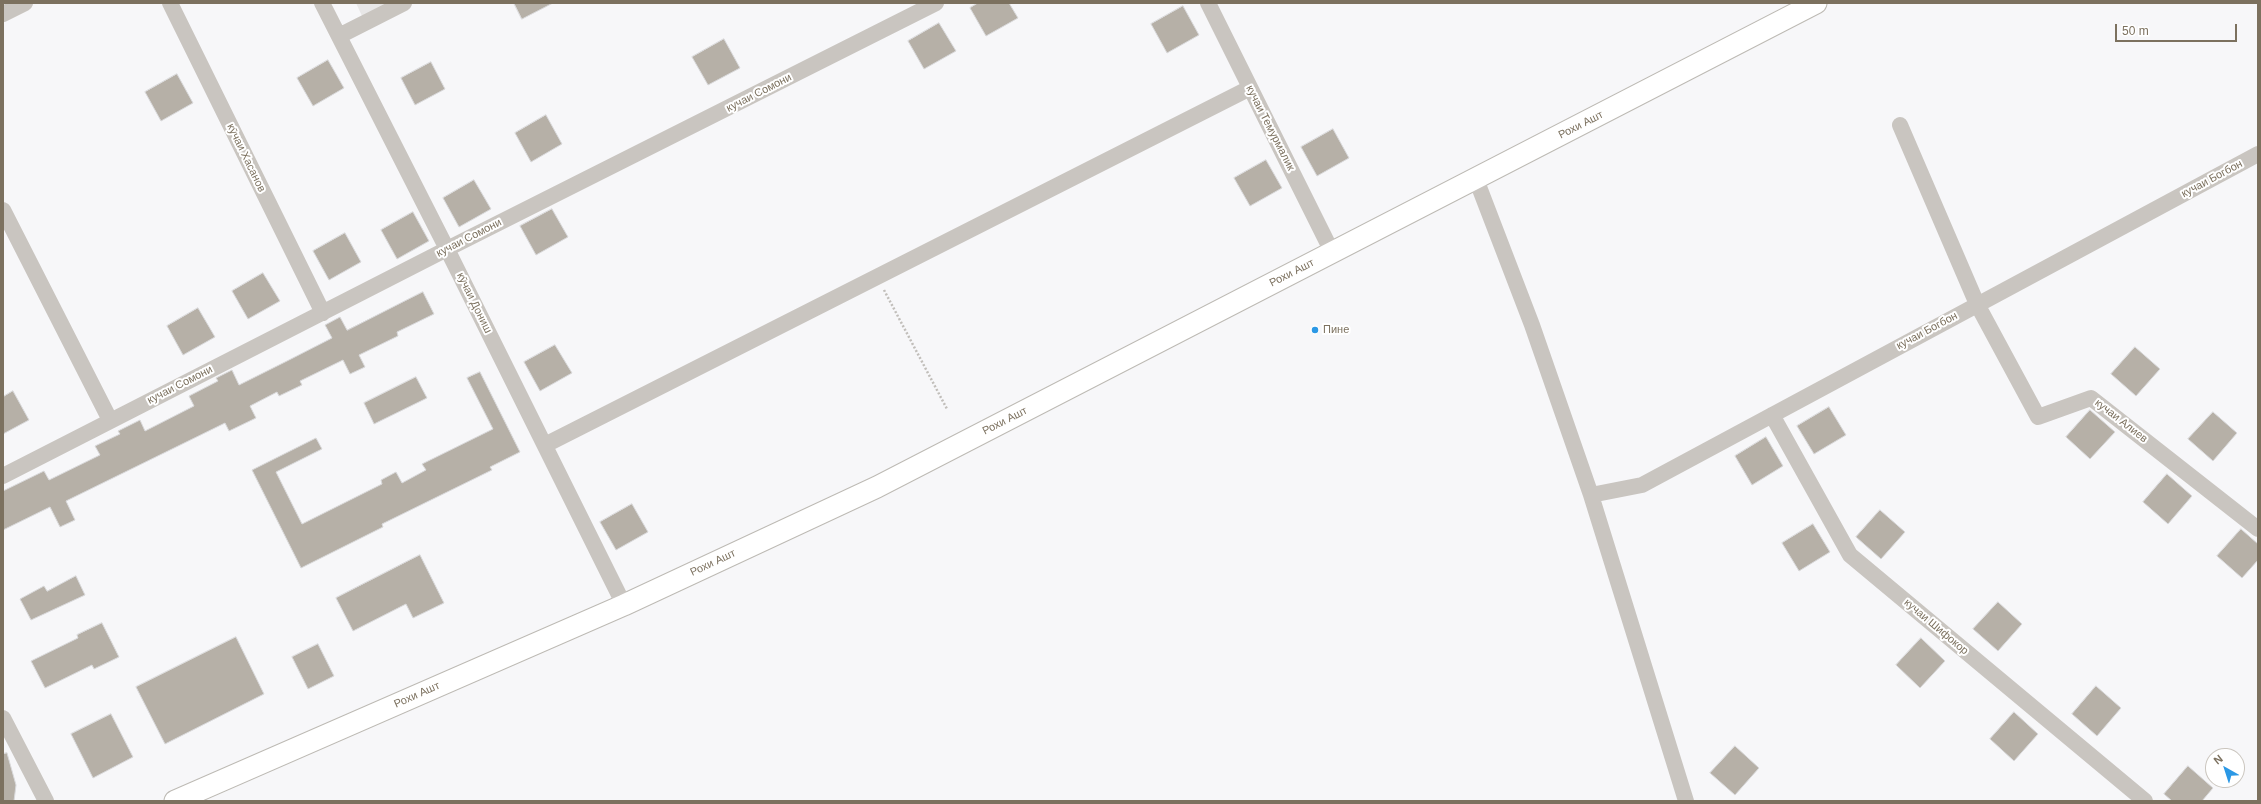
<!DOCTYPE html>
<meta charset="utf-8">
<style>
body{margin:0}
#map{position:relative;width:2261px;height:804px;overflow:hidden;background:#f7f7f9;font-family:Arial,sans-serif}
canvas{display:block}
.frame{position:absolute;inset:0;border:4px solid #7c715f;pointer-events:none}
.north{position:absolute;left:2205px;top:748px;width:40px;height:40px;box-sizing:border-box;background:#fff;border:1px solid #cbc6bf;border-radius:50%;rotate:321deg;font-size:11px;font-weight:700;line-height:16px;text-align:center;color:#7c715f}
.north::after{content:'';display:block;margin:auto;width:14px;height:18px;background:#2b98e5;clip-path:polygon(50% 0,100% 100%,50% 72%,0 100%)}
.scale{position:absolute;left:2115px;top:24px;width:122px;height:18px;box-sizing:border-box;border:2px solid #7c715f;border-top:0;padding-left:5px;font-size:12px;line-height:14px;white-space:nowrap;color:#7c715f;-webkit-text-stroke:3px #fff;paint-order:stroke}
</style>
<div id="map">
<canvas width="2261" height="804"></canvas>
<div class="frame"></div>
<div class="north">N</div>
<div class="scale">50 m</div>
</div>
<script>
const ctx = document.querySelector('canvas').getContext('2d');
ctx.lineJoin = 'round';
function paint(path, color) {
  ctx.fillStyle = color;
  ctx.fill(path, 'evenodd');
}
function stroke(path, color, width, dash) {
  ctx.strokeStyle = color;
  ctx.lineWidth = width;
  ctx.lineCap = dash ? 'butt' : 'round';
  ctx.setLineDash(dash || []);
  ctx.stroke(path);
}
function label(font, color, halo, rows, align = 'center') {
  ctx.font = font + ' Arial,sans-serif';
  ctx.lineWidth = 4;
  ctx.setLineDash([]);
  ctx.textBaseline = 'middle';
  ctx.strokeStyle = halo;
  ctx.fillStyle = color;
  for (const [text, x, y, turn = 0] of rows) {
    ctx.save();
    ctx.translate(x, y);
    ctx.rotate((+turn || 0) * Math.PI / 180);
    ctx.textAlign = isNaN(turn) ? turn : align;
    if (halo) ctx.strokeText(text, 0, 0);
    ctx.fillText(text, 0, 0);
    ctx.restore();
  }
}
paint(new Path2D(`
 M 356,3 L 388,3 L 362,16 Z`), '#e8e7e7');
const building = new Path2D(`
 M 514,3 L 553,3 L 522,19 Z
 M 978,3 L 1009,3 L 1018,18 L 986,36 L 970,8 Z
 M 1183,6 L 1199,35 L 1167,53 L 1151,24 Z
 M 939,23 L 956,51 L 924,69 L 908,41 Z
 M 724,39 L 740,68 L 708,85 L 692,57 Z
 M 328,60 L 344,88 L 313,106 L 297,78 Z
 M 431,62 L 445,89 L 415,105 L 401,78 Z
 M 177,74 L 193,103 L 161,121 L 145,92 Z
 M 546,115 L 562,144 L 531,162 L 515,133 Z
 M 1333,129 L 1349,158 L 1317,176 L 1301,147 Z
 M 1266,160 L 1282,188 L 1250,206 L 1234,178 Z
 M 474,180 L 491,209 L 459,227 L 443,198 Z
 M 552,209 L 568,237 L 536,255 L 520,226 Z
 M 413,212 L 429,241 L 397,259 L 381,230 Z
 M 345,233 L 361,262 L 329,280 L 313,251 Z
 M 263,273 L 280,301 L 248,319 L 232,291 Z
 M 423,292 L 434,314 L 397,332 L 398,336 L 359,355 L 365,367 L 350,374 L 343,360 L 300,381 L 302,385 L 279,396 L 277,392 L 250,406 L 256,418 L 229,431 L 225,423 L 66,501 L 75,520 L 60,527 L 50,507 L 3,530 L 3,491 L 44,471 L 49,480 L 100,455 L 95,446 L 120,434 L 118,431 L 140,420 L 145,431 L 194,406 L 189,396 L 218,381 L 216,378 L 232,370 L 239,385 L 287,361 L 332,338 L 325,325 L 340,317 L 347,330 Z
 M 198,308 L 215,337 L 183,355 L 167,326 Z
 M 555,345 L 572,373 L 540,391 L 524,362 Z
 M 2135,347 L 2160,369 L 2136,396 L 2111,374 Z
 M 480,372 L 520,452 L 490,467 L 492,470 L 382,524 L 383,527 L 301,568 L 252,470 L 316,438 L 322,449 L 276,472 L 302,524 L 382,484 L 381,480 L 396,472 L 402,483 L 426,470 L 422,464 L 493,429 L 467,378 Z
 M 416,377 L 427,398 L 374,424 L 364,403 Z
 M 13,391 L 29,420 L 3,434 L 3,397 Z
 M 1829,407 L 1846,435 L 1814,454 L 1797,426 Z
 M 2090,410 L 2115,432 L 2090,459 L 2066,437 Z
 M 2213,412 L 2237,433 L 2213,461 L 2188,439 Z
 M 1766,437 L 1783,466 L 1752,485 L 1735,456 Z
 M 2167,474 L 2192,496 L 2168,524 L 2143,502 Z
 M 632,504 L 648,532 L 616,550 L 600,522 Z
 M 1880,510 L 1905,532 L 1881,559 L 1856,537 Z
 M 1813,524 L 1830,552 L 1799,571 L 1782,543 Z
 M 2241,529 L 2258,544 L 2258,560 L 2242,578 L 2217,556 Z
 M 420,555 L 444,603 L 413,618 L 406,604 L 353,631 L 336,598 Z
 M 76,576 L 85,595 L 31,620 L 20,599 L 44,586 L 47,591 Z
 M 1998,602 L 2022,624 L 1998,651 L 1973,629 Z
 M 102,623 L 119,657 L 94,669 L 92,665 L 45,688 L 31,661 L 78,638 L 77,635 Z
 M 236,637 L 264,694 L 165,744 L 136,687 Z
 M 1921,638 L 1945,661 L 1920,688 L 1896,665 Z
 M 318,644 L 334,676 L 308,689 L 292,657 Z
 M 2096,686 L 2121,708 L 2097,736 L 2072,714 Z
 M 2014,712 L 2038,734 L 2014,761 L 1990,739 Z
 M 111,714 L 133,757 L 93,778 L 71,734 Z
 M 1735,746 L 1759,768 L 1735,795 L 1710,773 Z
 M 7,753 L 16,785 L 14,801 L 3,801 L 3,754 Z
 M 2188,766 L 2213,788 L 2202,801 L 2172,801 L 2164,794 Z`);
paint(building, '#b6b0a7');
stroke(building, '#d9d9db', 1);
const major = new Path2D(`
 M 175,801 L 624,605 L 877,487 L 1816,3`);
stroke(major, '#bdbab4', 23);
stroke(new Path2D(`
 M 884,290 L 947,409`), '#c1beba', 2.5, [2, 2]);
stroke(new Path2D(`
 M 170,3 L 323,313
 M 322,3 L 447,249 L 624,605
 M 1208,3 L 1332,252
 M 3,14 L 25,3
 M 339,36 L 404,3
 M 1900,125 L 1977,304 L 2038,417 L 2091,398 L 2258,529
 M 1476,179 L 1532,325 L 1591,495 L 1686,801
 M 3,210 L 110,420
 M 1772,415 L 1850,555 L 2145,801
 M 545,445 L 1250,88
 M 3,476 L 447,249 L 936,3
 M 1591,495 L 1642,485 L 2258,154
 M 3,718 L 46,801`), '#c9c5c0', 16);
stroke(major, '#fff', 21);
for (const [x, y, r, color] of [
 [1315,330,4,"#2b98e5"]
]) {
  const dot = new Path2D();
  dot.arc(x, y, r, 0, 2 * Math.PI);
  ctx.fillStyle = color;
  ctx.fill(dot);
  stroke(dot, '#fff', 1.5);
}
label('11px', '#7c715f', '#fff', [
 ["кучаи Сомони",759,93,-27],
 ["Рохи Ашт",1581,125,-27],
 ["кучаи Темурмалик",1270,128,63],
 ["кӯчаи Хасанов",246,158,64],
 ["кучаи Богбон",2212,179,-28],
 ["кучаи Сомони",469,238,-27],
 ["Рохи Ашт",1292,273,-27],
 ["кӯчаи Дониш",474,303,64],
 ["кучаи Богбон",1927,331,-28],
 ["кучаи Сомони",180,385,-27],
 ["Рохи Ашт",1005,421,-27],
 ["кучаи Алиев",2121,421,38],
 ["Рохи Ашт",713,563,-25],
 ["кучаи Шифокор",1936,627,40],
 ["Рохи Ашт",417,695,-24]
]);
label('11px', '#7c715f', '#fff', [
 ["Пине",1323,330]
], 'left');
</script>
